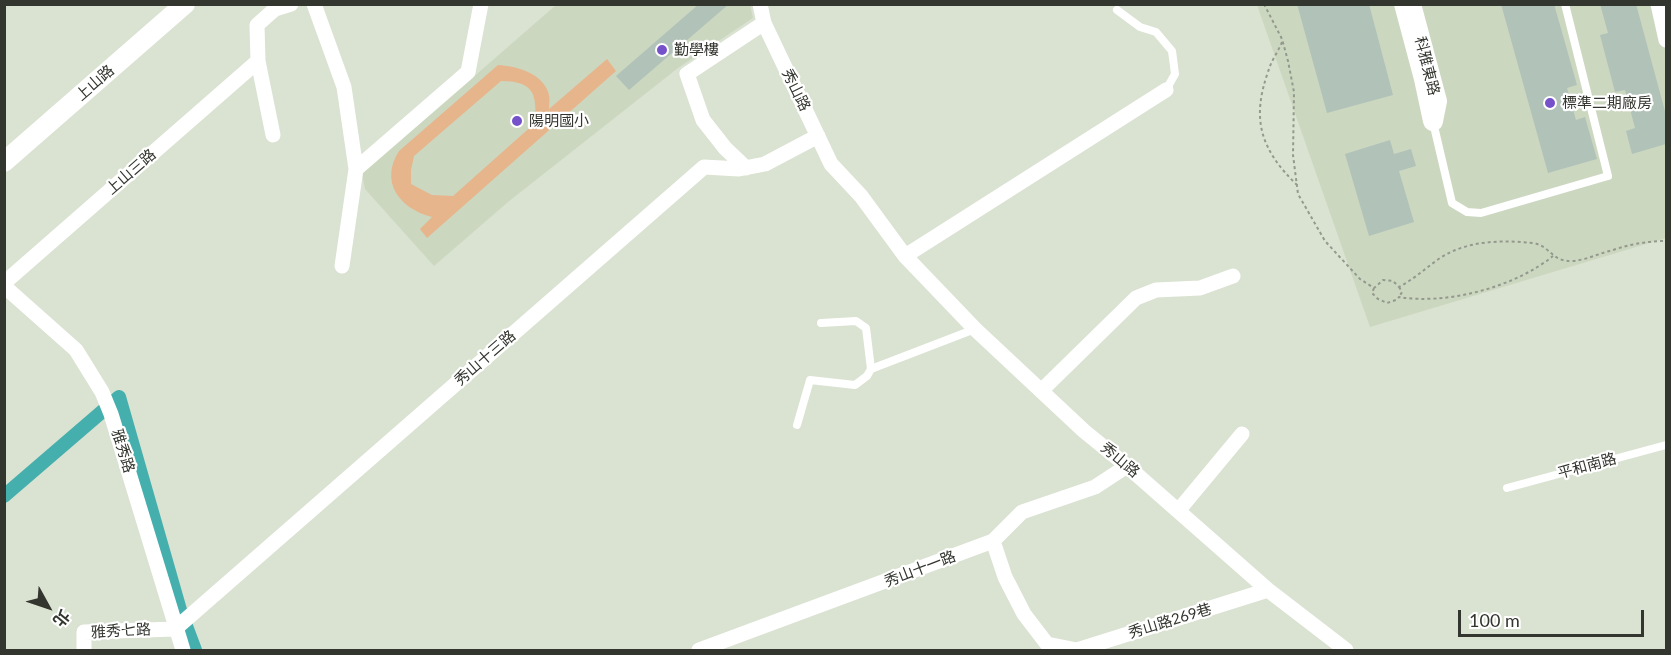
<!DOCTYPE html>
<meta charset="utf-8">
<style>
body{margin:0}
#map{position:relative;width:1671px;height:655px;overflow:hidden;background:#dae2d1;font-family:Lato,"Noto Sans TC",sans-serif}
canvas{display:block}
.frame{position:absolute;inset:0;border:6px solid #33362f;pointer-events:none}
.north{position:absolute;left:18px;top:577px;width:60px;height:60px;-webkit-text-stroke:4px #fff;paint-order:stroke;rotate:130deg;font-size:16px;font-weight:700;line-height:24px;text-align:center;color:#33362f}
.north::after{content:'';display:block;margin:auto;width:21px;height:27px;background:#33362f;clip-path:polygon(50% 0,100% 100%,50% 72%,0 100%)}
.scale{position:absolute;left:1458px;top:610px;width:186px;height:27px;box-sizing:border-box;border:3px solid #33362f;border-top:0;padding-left:8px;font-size:18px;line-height:21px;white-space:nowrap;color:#33362f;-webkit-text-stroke:4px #fff;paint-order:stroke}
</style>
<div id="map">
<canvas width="1671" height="655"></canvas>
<div class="frame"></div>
<div class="north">北</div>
<div class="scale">100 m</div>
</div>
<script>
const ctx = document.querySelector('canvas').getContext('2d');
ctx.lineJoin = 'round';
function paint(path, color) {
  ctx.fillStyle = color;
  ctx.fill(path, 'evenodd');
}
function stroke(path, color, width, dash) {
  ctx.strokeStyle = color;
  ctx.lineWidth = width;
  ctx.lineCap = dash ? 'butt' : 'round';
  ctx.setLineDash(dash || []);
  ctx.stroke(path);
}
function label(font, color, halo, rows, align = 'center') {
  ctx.font = font + ' Lato,"Noto Sans TC",sans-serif';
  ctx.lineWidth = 4.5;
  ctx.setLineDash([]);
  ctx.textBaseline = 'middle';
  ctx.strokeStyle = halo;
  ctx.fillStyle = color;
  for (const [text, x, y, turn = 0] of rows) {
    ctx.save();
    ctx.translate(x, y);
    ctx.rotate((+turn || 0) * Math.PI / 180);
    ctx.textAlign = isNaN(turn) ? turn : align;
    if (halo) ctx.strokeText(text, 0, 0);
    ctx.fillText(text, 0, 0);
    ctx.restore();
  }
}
paint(new Path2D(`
 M 556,5 L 750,5 L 753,18 L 678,68 L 508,202 L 434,266 L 365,189 L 362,174 Z
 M 1257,5 L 1666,5 L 1666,238 L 1370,327 Z`), '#ccd7c0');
paint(new Path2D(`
 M 607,59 L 616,71 L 427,238 L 420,229 L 432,217 C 400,209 379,182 399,151 L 498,65 C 516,66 544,73 549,95 C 550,99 549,105 549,109 ZM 501,81 C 534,81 537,94 535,123 L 453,196 L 432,195 L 411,184 L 411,170 L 414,156 Z`), '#e7b58b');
stroke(new Path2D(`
 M 4,496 L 119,397 L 180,610 L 195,650`), '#45afad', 14);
paint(new Path2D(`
 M 699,4 L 729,4 L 629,90 L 616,76 Z
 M 1297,4 L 1369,4 L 1393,95 L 1327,113 Z
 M 1501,4 L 1554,4 L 1577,85 L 1567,88 L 1576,120 L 1585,117 L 1597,159 L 1548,173 Z
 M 1600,4 L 1636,4 L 1666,115 L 1666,144 L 1632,154 L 1626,131 L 1635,128 L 1625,90 L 1615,92 L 1600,35 L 1608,33 Z
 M 1390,140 L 1394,154 L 1411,149 L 1416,166 L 1399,171 L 1414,222 L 1369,236 L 1345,154 Z`), '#b1c2b8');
stroke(new Path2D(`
 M 1264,4 L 1282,39 L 1288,61 L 1294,92 L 1293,155 L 1298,194 L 1325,241 L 1360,279 L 1374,288 L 1383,280 L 1393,281 L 1399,287 C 1414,279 1426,268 1440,258 C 1468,240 1502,240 1533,243 C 1551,246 1551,262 1573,261 C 1586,260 1600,253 1613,250 C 1631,244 1648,241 1666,241
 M 1282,42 C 1278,52 1271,61 1268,72 C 1251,120 1261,150 1297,185
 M 1399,287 L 1402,292 L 1399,297
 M 1374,288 L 1372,293 L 1378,299 L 1387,303 L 1396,300 L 1399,297 C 1447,305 1515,287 1553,256`), '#93998d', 2, [3, 3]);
stroke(new Path2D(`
 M 1117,10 L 1140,27 L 1156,32 L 1172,51 L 1175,74 L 1166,90
 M 1433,122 L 1452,203 L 1467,212 L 1481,213 L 1608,176 L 1565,4
 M 821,323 L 856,321 L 866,328 L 871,369
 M 797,425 L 810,380 L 855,385 L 867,376 L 871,369 L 975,329
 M 1507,488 L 1666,445`), '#fff', 8);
stroke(new Path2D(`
 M 314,4 L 344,87 L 356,169 L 342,266
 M 760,4 L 764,23 L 831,164 L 861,196 L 905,256 L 975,329 L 1084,431 L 1127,466 L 1268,590 L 1346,650
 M 1658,4 L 1666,40
 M 258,61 L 273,135
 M 746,168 L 725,148 L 703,120 L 687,74 L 764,23
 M 356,169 L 468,72 L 481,4
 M 905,256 L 1166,90
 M 4,283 L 258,61 L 257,25 L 275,9 L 291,4
 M 4,286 L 76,350 L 102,392 L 111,414 L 183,650
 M 1041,391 L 1136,298 L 1156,290 L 1200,288 L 1233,276
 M 1178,511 L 1242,434
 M 993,541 L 1005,577 L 1024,614 L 1047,644 L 1077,650 L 1268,590
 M 175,629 L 704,167 L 739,169 L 765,164 L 818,136
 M 84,650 L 84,632 L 175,629
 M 699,650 L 993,541 L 1022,512 L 1095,487 L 1127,466`), '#fff', 15);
stroke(new Path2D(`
 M 1404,4 L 1424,79 L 1433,121 L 1437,101 L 1411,4
 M 4,162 L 185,4`), '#fff', 20);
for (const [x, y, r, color] of [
 [662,50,6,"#7551ca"],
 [1550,103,6,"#7551ca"],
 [517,121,6,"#7551ca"]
]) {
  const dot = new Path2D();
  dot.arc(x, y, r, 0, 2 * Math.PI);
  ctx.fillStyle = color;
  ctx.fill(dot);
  stroke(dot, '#fff', 2);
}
label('15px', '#33362f', '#fff', [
 ["勤學樓",674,50],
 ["標準二期廠房",1562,103],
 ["陽明國小",529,121]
], 'left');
label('15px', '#33362f', '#fff', [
 ["科雅東路",1427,66,76],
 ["上山路",95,83,-41],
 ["秀山路",796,90,64],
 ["上山三路",131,172,-41],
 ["秀山十三路",485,358,-41],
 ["雅秀路",123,451,73],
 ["秀山路",1120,460,40],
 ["平和南路",1587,466,-15],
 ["秀山十一路",920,569,-21],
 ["秀山路269巷",1170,621,-17],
 ["雅秀七路",121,631,-3]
]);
</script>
